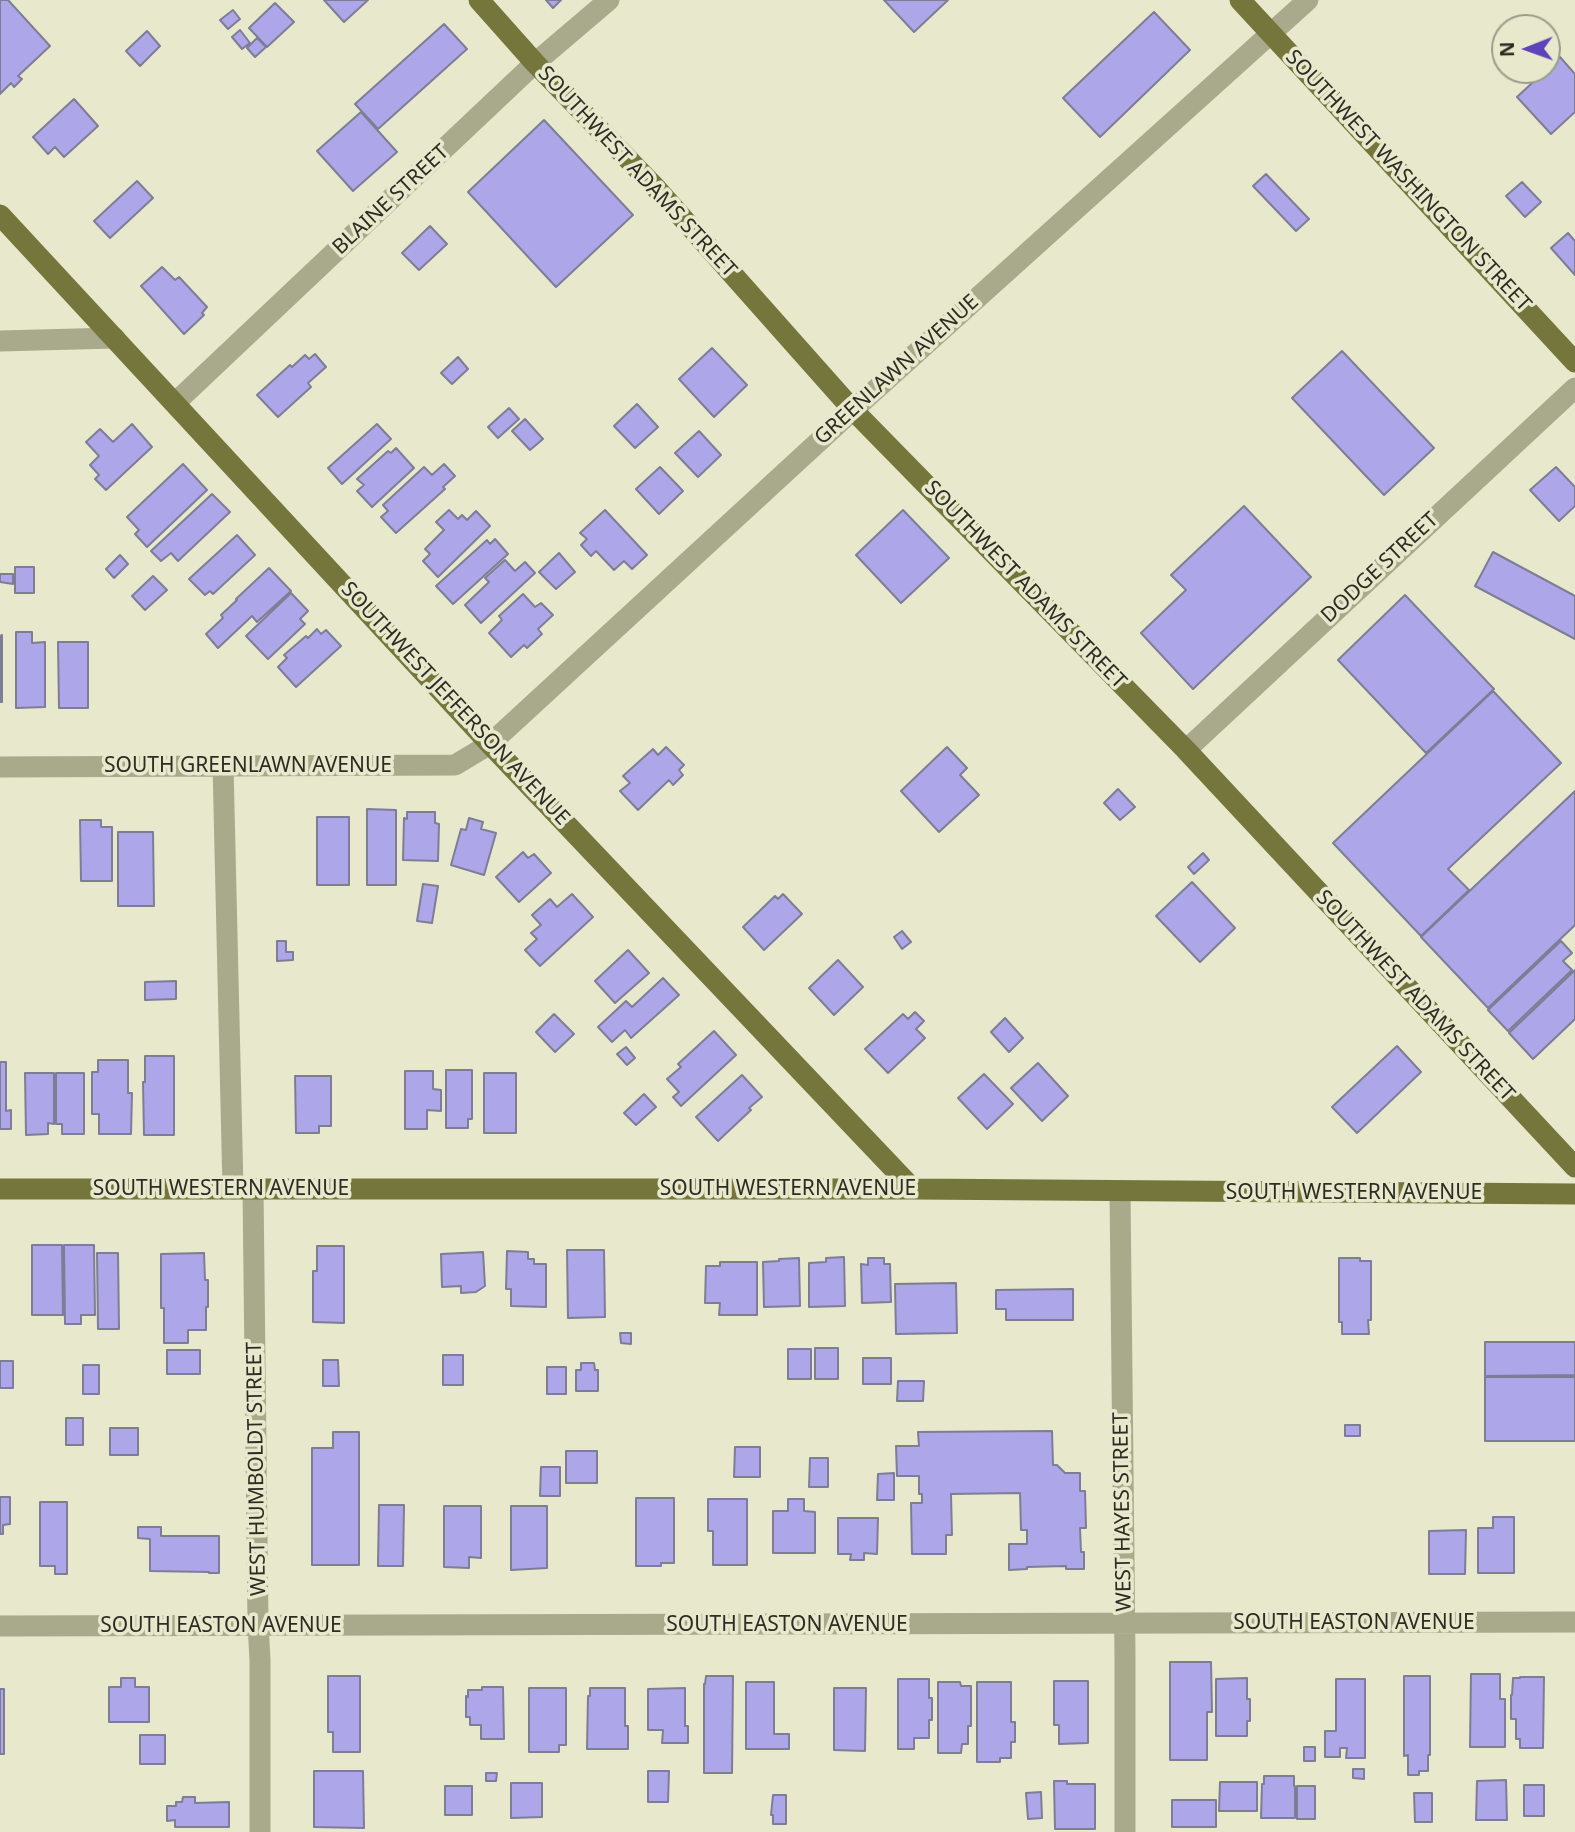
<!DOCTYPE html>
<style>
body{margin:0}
#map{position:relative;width:1575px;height:1832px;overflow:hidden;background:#e7e8cc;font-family:"Noto Sans",sans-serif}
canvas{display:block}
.north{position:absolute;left:1491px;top:14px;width:70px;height:70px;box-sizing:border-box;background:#e7e8cc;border:2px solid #9c9d88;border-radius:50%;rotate:269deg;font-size:19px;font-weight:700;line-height:28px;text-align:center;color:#2c2d22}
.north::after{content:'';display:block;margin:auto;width:24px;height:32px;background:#5f43bb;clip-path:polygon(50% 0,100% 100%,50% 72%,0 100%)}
</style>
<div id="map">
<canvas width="1575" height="1832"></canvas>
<div class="north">N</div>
</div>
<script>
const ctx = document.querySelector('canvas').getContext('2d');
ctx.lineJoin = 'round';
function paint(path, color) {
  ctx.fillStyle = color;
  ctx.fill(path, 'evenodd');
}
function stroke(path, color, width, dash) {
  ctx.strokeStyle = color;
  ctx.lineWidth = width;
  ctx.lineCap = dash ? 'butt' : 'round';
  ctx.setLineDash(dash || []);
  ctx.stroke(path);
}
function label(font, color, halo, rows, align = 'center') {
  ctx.font = font + ' "Noto Sans",sans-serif';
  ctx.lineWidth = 7;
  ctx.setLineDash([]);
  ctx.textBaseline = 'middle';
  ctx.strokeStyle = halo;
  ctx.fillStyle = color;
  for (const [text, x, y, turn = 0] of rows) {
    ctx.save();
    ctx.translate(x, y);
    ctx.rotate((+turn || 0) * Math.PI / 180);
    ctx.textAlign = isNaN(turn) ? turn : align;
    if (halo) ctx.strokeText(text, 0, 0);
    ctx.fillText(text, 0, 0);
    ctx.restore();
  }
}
const building = new Path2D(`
 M 0,0 L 8,0 L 50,46 L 18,76 L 22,79 L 14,87 L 11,83 L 0,94 Z
 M 324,0 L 368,0 L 344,22 Z
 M 546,0 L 561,0 L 553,8 Z
 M 884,0 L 948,0 L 914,32 Z
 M 275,3 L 294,22 L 267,47 L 249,28 Z
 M 233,10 L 240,19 L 228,29 L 220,20 Z
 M 1154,12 L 1190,50 L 1100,137 L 1063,98 Z
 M 444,24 L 467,49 L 378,129 L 355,104 Z
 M 240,30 L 250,43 L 242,49 L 232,37 Z
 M 147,31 L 160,46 L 140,66 L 126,51 Z
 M 257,38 L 266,47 L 255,57 L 247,48 Z
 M 1560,57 L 1575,74 L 1575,112 L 1551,134 L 1517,97 Z
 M 74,99 L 98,126 L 64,157 L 55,147 L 48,154 L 33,137 Z
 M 361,112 L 397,152 L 353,191 L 317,151 Z
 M 544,120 L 633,215 L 556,287 L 468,192 Z
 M 1266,174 L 1309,219 L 1296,231 L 1253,186 Z
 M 137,181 L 153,198 L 110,238 L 94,221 Z
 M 1522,182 L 1541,202 L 1525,217 L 1506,196 Z
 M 430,226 L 447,244 L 419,270 L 402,253 Z
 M 1568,233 L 1575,241 L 1575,275 L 1551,248 Z
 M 162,267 L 175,280 L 179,277 L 207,307 L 202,313 L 204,315 L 184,334 L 141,286 Z
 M 712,348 L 747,385 L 714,417 L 679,379 Z
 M 1342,351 L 1434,448 L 1384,495 L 1292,398 Z
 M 315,354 L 326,367 L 308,383 L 311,387 L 278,417 L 257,395 L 290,365 L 292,367 L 305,355 L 309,359 Z
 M 458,357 L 468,369 L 452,384 L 441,373 Z
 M 637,404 L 658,427 L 635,448 L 614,426 Z
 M 509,408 L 519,419 L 498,438 L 488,427 Z
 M 525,419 L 543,439 L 530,450 L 512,431 Z
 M 132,424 L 152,447 L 106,490 L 95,479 L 99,475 L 90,465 L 99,456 L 86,442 L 100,429 L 113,442 Z
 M 377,424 L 391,439 L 342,484 L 328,468 Z
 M 699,431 L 721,455 L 698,477 L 675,453 Z
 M 396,448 L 414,468 L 372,507 L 357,491 L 364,485 L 357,479 L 388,451 L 391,453 Z
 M 183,464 L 207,490 L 147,547 L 135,534 L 139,530 L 127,517 Z
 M 444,464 L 455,476 L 443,487 L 445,489 L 396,533 L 381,517 L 388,511 L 383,505 L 424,467 L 432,475 Z
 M 660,467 L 683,491 L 659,514 L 636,489 Z
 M 1556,467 L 1575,487 L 1575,506 L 1559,521 L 1530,490 Z
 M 212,494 L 230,512 L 178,561 L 171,553 L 161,561 L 151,551 Z
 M 1244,506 L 1311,577 L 1193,689 L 1141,633 L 1186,590 L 1171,575 Z
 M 449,510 L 458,519 L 462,515 L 467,520 L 476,511 L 490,526 L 438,577 L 423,561 L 430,554 L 425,549 L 444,530 L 436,522 Z
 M 605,510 L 647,555 L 632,569 L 624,561 L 614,570 L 596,551 L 591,556 L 581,545 L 587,539 L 580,533 Z
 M 903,510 L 949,558 L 901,603 L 856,555 Z
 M 237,535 L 255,555 L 213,594 L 210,591 L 205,595 L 189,579 Z
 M 495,539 L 508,554 L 453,604 L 436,586 L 487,540 L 490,544 Z
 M 1493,552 L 1575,596 L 1575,639 L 1475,586 Z
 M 559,553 L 575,572 L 556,589 L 539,572 Z
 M 120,555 L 128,564 L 114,578 L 106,569 Z
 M 505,560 L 515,571 L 525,562 L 535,573 L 481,623 L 465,605 L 489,582 L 485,578 Z
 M 15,567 L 34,567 L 34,593 L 15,593 Z
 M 269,568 L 291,591 L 257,622 L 252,616 L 218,648 L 206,634 L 223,618 L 221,615 L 237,600 L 236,599 Z
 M 0,574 L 13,574 L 13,584 L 0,582 Z
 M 153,576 L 167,590 L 145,610 L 132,596 Z
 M 291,593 L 308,611 L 300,619 L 305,624 L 268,659 L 246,636 Z
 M 523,594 L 535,607 L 541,603 L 553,615 L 538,629 L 542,634 L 527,648 L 524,645 L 511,657 L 489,633 L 502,620 L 499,616 Z
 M 1405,595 L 1494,689 L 1426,753 L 1338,660 Z
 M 317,629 L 321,634 L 326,630 L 341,646 L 296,687 L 278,667 L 287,658 L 284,655 L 306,636 L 308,638 Z
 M 16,632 L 32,632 L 32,643 L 45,642 L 45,707 L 16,708 Z
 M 2,635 L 2,702 L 0,702 L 0,636 Z
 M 58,642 L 88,642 L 88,708 L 59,708 Z
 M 1493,691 L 1561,763 L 1448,869 L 1469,890 L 1421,936 L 1333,843 Z
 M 666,747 L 684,765 L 679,770 L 683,775 L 673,785 L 669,780 L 638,810 L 620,791 L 630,783 L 623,776 L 653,749 L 658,755 Z
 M 947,747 L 967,768 L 960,775 L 979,795 L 939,832 L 901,791 Z
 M 1118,789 L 1135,807 L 1120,820 L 1104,803 Z
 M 1575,791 L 1575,925 L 1488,1008 L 1421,937 Z
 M 367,809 L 396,810 L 396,885 L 367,885 Z
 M 407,812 L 435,812 L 435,823 L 439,824 L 438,861 L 403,860 L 404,818 L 407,819 Z
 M 317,817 L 349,817 L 349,885 L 317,885 Z
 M 469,818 L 483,822 L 481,829 L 496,833 L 484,875 L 451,865 L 461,829 L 466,830 Z
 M 80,820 L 101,820 L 101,827 L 112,827 L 112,881 L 81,881 Z
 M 118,832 L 153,832 L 154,906 L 118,906 Z
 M 523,852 L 528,858 L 534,854 L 551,873 L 519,902 L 496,877 Z
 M 1203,853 L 1209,860 L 1194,874 L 1188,867 Z
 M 1192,882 L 1235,928 L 1200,962 L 1156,916 Z
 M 423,884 L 438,886 L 432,923 L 417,921 Z
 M 572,894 L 593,917 L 540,966 L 525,950 L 537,939 L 531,933 L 541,925 L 532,915 L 550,899 L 557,907 Z
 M 783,894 L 802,914 L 764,950 L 743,927 L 775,896 L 778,899 Z
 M 902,931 L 911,942 L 902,949 L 894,937 Z
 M 277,941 L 286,941 L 286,952 L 293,952 L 293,960 L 277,961 Z
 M 1561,941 L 1572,953 L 1563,961 L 1572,970 L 1508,1031 L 1488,1010 Z
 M 628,950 L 649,973 L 615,1003 L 595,981 Z
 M 838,960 L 863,987 L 834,1015 L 809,988 Z
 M 1575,970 L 1575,1019 L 1533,1059 L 1509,1033 Z
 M 663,978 L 679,995 L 631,1038 L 625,1030 L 612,1042 L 598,1027 L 626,1001 L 632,1007 Z
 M 176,981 L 176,999 L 145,1000 L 145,982 Z
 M 915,1012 L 924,1021 L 916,1029 L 925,1038 L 888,1073 L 865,1049 L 903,1014 L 908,1019 Z
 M 554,1014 L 574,1034 L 555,1052 L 536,1032 Z
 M 1005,1018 L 1023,1038 L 1009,1052 L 991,1032 Z
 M 714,1031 L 736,1055 L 681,1106 L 673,1097 L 679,1092 L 667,1079 L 681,1067 L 678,1064 Z
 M 1397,1046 L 1421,1072 L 1357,1133 L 1332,1107 Z
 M 626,1047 L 635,1058 L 627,1065 L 617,1054 Z
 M 145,1056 L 174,1056 L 174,1135 L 144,1135 L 143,1082 L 145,1082 Z
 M 98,1060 L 128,1060 L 128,1093 L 132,1093 L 131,1134 L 99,1134 L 99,1114 L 92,1114 L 92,1072 L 98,1072 Z
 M 0,1062 L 6,1062 L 6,1111 L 11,1110 L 11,1129 L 0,1129 Z
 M 1038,1063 L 1068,1096 L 1042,1121 L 1011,1088 Z
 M 446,1070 L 472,1070 L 472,1119 L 468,1119 L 468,1128 L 446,1128 Z
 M 405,1071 L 433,1071 L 433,1089 L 441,1090 L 441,1111 L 427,1110 L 427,1129 L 405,1129 Z
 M 25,1073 L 54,1073 L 54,1124 L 48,1123 L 48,1134 L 26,1135 Z
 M 56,1073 L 84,1073 L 84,1134 L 62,1134 L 62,1124 L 56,1124 Z
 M 484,1073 L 516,1073 L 516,1133 L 484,1133 Z
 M 984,1074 L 1013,1104 L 987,1129 L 958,1098 Z
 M 742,1075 L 762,1097 L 749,1108 L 751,1110 L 718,1141 L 696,1117 Z
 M 295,1076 L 331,1076 L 331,1126 L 319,1126 L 319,1133 L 296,1133 Z
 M 644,1094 L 656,1107 L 636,1125 L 624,1113 Z
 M 32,1245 L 62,1245 L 63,1315 L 32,1315 Z
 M 64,1245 L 94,1245 L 95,1315 L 81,1315 L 81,1324 L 65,1324 Z
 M 317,1246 L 344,1246 L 344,1323 L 313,1322 L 313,1271 L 317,1271 Z
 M 567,1250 L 604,1250 L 605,1317 L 568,1318 Z
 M 507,1251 L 528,1252 L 528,1259 L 534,1259 L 534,1264 L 546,1264 L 546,1307 L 511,1306 L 511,1289 L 506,1289 Z
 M 483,1252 L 485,1286 L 476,1292 L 461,1293 L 461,1286 L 442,1287 L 441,1254 Z
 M 97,1253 L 118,1253 L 119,1329 L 98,1329 Z
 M 204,1253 L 205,1280 L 208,1280 L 208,1307 L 206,1307 L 206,1330 L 188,1330 L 188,1343 L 164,1343 L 164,1308 L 161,1308 L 161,1254 Z
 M 844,1257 L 845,1306 L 809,1307 L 809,1263 L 826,1262 L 826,1258 Z
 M 799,1258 L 800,1306 L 764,1307 L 763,1262 L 779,1261 L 779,1259 Z
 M 868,1258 L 884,1258 L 884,1264 L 890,1264 L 891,1302 L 862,1303 L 861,1264 L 868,1265 Z
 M 1339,1258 L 1360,1258 L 1360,1261 L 1371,1261 L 1371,1320 L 1368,1320 L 1369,1334 L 1342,1334 L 1342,1322 L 1339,1322 Z
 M 720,1262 L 757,1262 L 757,1315 L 719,1315 L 720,1303 L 705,1303 L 706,1266 L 720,1266 Z
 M 956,1283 L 957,1333 L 896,1334 L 895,1284 Z
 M 1073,1289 L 1073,1320 L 1006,1320 L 1006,1309 L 996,1309 L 996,1290 Z
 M 620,1333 L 631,1333 L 631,1344 L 621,1343 Z
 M 1485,1342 L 1575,1342 L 1575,1375 L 1485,1376 Z
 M 815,1348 L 838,1348 L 838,1379 L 815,1379 Z
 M 788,1349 L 811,1349 L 811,1379 L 788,1379 Z
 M 167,1350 L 200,1350 L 200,1374 L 167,1374 Z
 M 443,1355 L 463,1355 L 463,1385 L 443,1385 Z
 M 863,1358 L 891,1358 L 891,1384 L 863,1384 Z
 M 323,1360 L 338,1360 L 339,1386 L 323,1386 Z
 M 0,1361 L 13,1361 L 13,1388 L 0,1388 Z
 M 581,1363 L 594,1363 L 595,1370 L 598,1370 L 598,1391 L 576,1391 L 576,1370 L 581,1370 Z
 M 83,1365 L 99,1365 L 99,1394 L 83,1394 Z
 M 547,1367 L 566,1367 L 566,1394 L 547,1394 Z
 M 1485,1377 L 1575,1377 L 1575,1441 L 1485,1441 Z
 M 898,1381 L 924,1381 L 923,1401 L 897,1401 Z
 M 66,1418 L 83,1418 L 83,1445 L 66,1445 Z
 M 1345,1425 L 1360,1425 L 1360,1436 L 1345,1436 Z
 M 110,1428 L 138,1428 L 138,1455 L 110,1455 Z
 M 1052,1431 L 1053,1465 L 1057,1465 L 1065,1473 L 1080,1473 L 1080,1491 L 1085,1491 L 1086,1528 L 1080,1528 L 1081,1552 L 1084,1552 L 1084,1569 L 1066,1569 L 1066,1566 L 1027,1567 L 1027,1569 L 1009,1570 L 1009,1544 L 1027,1544 L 1027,1530 L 1021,1530 L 1020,1493 L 951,1494 L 952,1535 L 946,1535 L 946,1554 L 912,1554 L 911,1503 L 922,1503 L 922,1494 L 919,1494 L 919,1476 L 897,1476 L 896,1446 L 919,1446 L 918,1432 Z
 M 333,1432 L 359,1432 L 359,1565 L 312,1565 L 312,1448 L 333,1448 Z
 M 735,1447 L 760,1447 L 760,1477 L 734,1477 Z
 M 566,1451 L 597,1451 L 597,1483 L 566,1483 Z
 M 810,1458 L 828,1458 L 828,1487 L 809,1487 Z
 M 541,1467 L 560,1467 L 560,1496 L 540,1496 Z
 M 894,1473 L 894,1500 L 877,1500 L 878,1474 Z
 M 0,1497 L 10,1497 L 10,1524 L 3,1525 L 3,1534 L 0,1534 Z
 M 636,1498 L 674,1498 L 674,1563 L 661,1563 L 661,1566 L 636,1566 Z
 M 708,1499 L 747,1499 L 747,1565 L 713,1565 L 713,1531 L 708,1531 Z
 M 788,1499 L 804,1499 L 804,1511 L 815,1512 L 815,1553 L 773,1553 L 773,1511 L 788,1511 Z
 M 40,1502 L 67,1502 L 67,1574 L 55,1574 L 55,1566 L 40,1566 Z
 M 379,1505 L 404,1505 L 403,1566 L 378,1566 Z
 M 444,1506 L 481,1506 L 481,1558 L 469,1557 L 469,1568 L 444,1567 Z
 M 511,1506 L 547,1506 L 547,1568 L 511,1570 Z
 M 1493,1517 L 1514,1517 L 1514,1573 L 1478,1573 L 1478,1528 L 1493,1528 Z
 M 838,1518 L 878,1518 L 877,1554 L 864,1553 L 864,1560 L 850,1560 L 851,1554 L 838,1554 Z
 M 138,1527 L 161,1527 L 161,1536 L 219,1536 L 219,1573 L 209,1573 L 209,1572 L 150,1571 L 150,1539 L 138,1538 Z
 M 1466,1530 L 1465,1574 L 1429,1574 L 1429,1531 Z
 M 1170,1662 L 1211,1662 L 1212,1712 L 1207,1712 L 1207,1760 L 1170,1760 Z
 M 1471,1674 L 1500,1674 L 1500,1699 L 1505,1699 L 1505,1747 L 1470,1747 Z
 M 328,1676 L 360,1676 L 360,1752 L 333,1752 L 333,1732 L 328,1732 Z
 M 706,1676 L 733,1676 L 732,1773 L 704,1773 L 704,1684 L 705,1684 Z
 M 1404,1676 L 1430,1676 L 1430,1755 L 1428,1755 L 1428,1771 L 1419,1771 L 1419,1775 L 1408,1775 L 1408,1755 L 1404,1756 Z
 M 1520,1677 L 1544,1677 L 1543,1748 L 1520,1748 L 1520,1739 L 1516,1739 L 1516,1719 L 1511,1719 L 1511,1695 L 1512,1695 L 1513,1678 L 1520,1678 Z
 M 121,1678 L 135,1678 L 135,1687 L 149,1687 L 149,1722 L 109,1722 L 109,1687 L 121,1687 Z
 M 1247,1678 L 1247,1699 L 1250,1699 L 1250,1721 L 1247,1721 L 1247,1736 L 1216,1736 L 1216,1679 Z
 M 898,1679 L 929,1679 L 929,1698 L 932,1698 L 932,1720 L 929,1720 L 929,1738 L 914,1738 L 914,1749 L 898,1749 Z
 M 1336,1679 L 1365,1679 L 1365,1758 L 1346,1758 L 1347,1748 L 1340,1748 L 1340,1757 L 1325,1757 L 1325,1731 L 1336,1731 Z
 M 1054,1681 L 1088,1681 L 1088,1743 L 1059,1744 L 1059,1725 L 1054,1725 Z
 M 746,1682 L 774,1682 L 774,1734 L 789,1734 L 789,1749 L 746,1749 Z
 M 938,1682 L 960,1682 L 961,1686 L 971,1686 L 971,1726 L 968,1726 L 968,1744 L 962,1744 L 961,1753 L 938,1753 Z
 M 977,1682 L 1011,1682 L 1011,1722 L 1015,1722 L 1015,1742 L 1011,1742 L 1011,1758 L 1000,1758 L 1000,1762 L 977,1762 Z
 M 482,1687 L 503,1687 L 504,1739 L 481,1739 L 481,1725 L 470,1725 L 470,1717 L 466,1717 L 466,1696 L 468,1697 L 468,1690 L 482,1690 Z
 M 529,1688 L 566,1688 L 566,1745 L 559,1745 L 559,1752 L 529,1752 Z
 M 590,1688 L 625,1688 L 625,1726 L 628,1726 L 628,1749 L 587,1749 L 588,1696 L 590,1696 Z
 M 685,1688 L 685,1726 L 688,1726 L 688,1743 L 662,1743 L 663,1730 L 648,1730 L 648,1689 Z
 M 834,1688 L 866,1688 L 865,1751 L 834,1750 Z
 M 0,1689 L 4,1689 L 4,1754 L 0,1754 Z
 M 140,1735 L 165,1735 L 165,1764 L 140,1764 Z
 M 1304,1747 L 1315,1747 L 1315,1761 L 1304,1761 Z
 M 1353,1769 L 1364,1769 L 1364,1779 L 1353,1778 Z
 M 314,1771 L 363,1771 L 364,1828 L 314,1827 Z
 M 648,1771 L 669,1771 L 668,1802 L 648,1802 Z
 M 486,1773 L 497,1773 L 496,1781 L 486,1781 Z
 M 1264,1776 L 1294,1776 L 1294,1786 L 1295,1786 L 1295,1818 L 1261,1818 L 1262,1784 L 1264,1784 Z
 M 1506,1780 L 1507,1820 L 1476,1820 L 1477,1781 Z
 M 1054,1781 L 1067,1781 L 1067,1784 L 1095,1784 L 1095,1829 L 1055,1829 Z
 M 1220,1782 L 1257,1782 L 1257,1811 L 1219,1811 Z
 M 511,1783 L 542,1783 L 542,1817 L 511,1818 Z
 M 1524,1785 L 1544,1785 L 1544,1816 L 1524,1816 Z
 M 445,1786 L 472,1786 L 472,1815 L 445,1815 Z
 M 1297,1786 L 1315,1786 L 1315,1819 L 1297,1819 Z
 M 1041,1792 L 1042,1818 L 1028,1819 L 1026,1793 Z
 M 1414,1793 L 1432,1793 L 1432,1822 L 1415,1822 Z
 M 773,1795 L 786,1795 L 786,1824 L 773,1824 L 773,1815 L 771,1815 Z
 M 183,1797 L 195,1797 L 195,1803 L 229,1802 L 229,1827 L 175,1827 L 175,1820 L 167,1821 L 167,1806 L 176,1806 L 176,1802 L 182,1802 Z
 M 1172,1800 L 1216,1800 L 1216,1827 L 1172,1827 Z`);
paint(building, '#ada7ea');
stroke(building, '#7e7d96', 2);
stroke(new Path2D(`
 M 0,341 L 115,338
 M 175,403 L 535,63 L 609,0
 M 1186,750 L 1575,388
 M 223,765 L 233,1189
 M 0,767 L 455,765 L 490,744 L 853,410 L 1308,0
 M 253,1189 L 258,1624 L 260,1660 L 260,1832
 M 1120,1191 L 1125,1656 L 1125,1832
 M 0,1626 L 1575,1622`), '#a8aa8b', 21);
stroke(new Path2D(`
 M 479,0 L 535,63 L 655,187 L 853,410 L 1186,750 L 1575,1167
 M 1240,0 L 1575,362
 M 0,215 L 490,744 L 913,1189
 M 0,1189 L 913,1189 L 1575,1194`), '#75763b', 21);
label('21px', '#2c2d22', '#e7e8cc', [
 ["SOUTHWEST ADAMS STREET",637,172,47],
 ["SOUTHWEST WASHINGTON STREET",1408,181,47],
 ["BLAINE STREET",391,200,-43],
 ["GREENLAWN AVENUE",897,370,-42],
 ["DODGE STREET",1380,568,-43],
 ["SOUTHWEST ADAMS STREET",1025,585,46],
 ["SOUTHWEST JEFFERSON AVENUE",455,704,47],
 ["SOUTH GREENLAWN AVENUE",248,766],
 ["SOUTHWEST ADAMS STREET",1415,996,47],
 ["SOUTH WESTERN AVENUE",221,1189],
 ["SOUTH WESTERN AVENUE",788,1189],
 ["SOUTH WESTERN AVENUE",1354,1193],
 ["WEST HUMBOLDT STREET",257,1469,-91],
 ["WEST HAYES STREET",1123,1512,-91],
 ["SOUTH EASTON AVENUE",1354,1623],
 ["SOUTH EASTON AVENUE",787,1625],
 ["SOUTH EASTON AVENUE",221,1626]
]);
</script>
